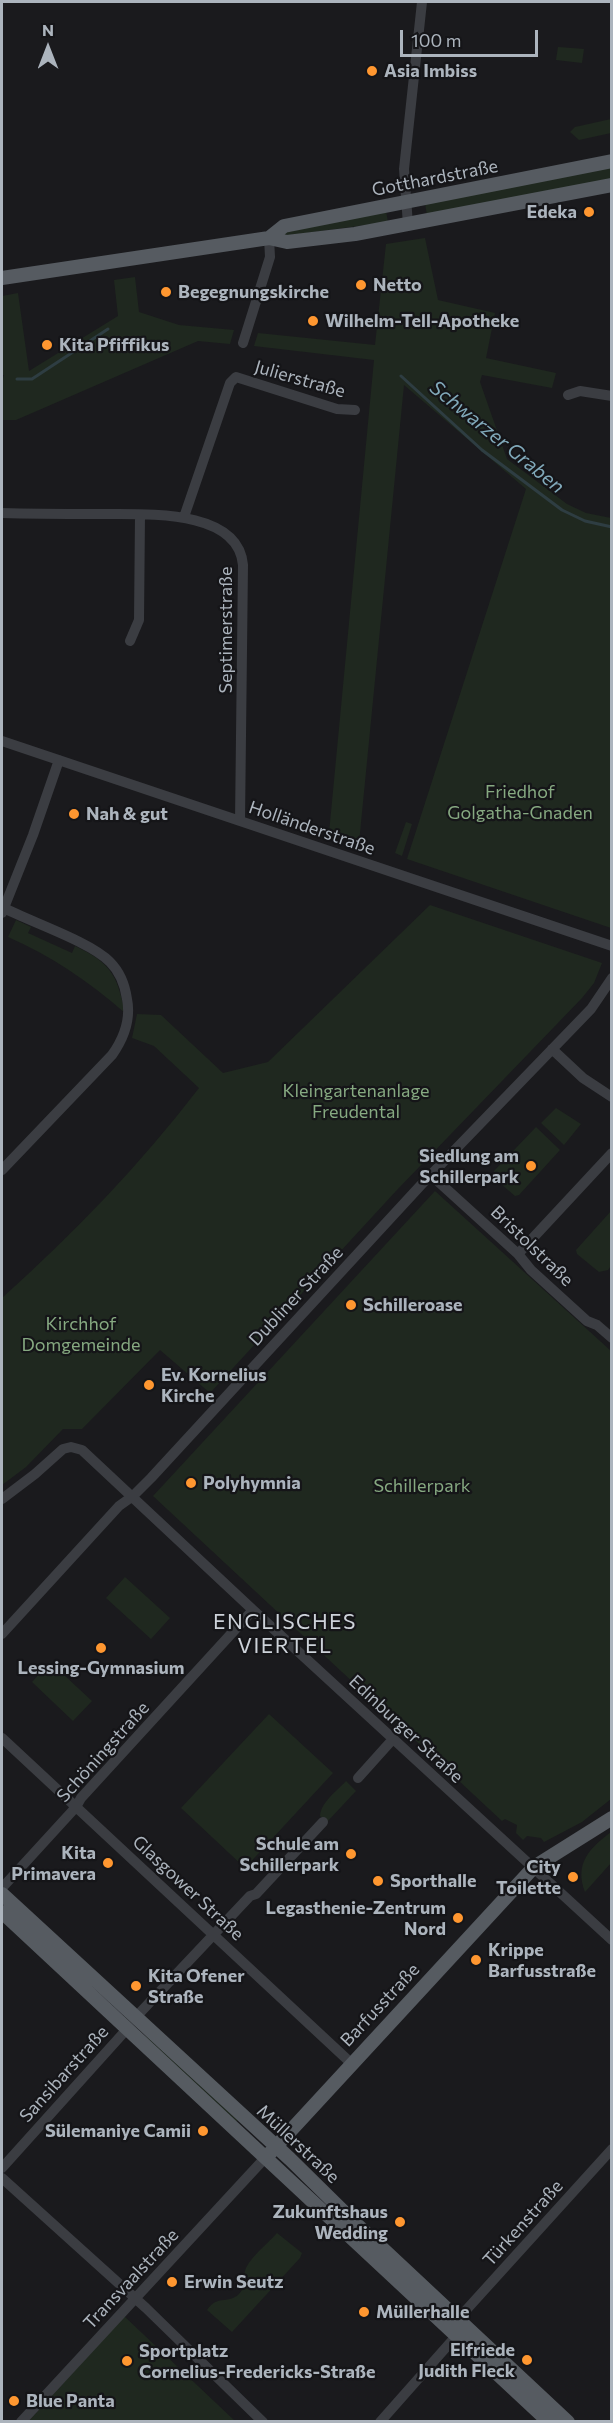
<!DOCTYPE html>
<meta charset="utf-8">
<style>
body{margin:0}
#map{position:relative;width:613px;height:2423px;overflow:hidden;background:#1a1a1d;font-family:Commissioner,sans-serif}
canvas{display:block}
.frame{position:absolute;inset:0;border:3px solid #acb4bd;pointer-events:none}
.north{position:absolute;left:18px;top:18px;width:60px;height:60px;-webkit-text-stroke:4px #151518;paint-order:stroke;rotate:0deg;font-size:16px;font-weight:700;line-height:24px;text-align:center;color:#acb4bd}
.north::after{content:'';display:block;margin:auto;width:21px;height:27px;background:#acb4bd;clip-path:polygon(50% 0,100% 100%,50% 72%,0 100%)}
.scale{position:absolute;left:400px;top:30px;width:138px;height:27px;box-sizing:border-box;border:3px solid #acb4bd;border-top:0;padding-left:8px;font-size:18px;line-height:21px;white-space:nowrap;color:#acb4bd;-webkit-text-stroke:4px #151518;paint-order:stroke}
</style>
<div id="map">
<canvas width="613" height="2423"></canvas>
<div class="frame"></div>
<div class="north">N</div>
<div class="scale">100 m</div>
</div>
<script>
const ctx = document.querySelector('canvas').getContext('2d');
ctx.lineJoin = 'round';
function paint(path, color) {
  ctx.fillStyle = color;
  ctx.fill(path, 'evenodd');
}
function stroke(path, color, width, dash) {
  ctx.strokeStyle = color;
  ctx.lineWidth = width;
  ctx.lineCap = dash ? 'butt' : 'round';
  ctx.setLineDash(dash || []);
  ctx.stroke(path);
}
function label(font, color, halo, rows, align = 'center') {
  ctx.font = font + ' Commissioner,sans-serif';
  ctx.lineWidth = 4.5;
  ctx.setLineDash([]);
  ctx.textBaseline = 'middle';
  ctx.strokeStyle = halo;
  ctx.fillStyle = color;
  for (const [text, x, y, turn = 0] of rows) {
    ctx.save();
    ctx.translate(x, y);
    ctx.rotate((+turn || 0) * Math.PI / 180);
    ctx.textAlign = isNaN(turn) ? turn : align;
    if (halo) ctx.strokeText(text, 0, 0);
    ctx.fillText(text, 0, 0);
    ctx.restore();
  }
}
paint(new Path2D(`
 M 558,47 L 584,49 L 582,63 L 556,60 Z
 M 611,119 L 611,133 L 579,140 L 570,132 L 575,127 Z
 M 611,166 L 611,180 L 427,215 L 425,204 Z
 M 386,211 L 388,222 L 284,236 L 283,232 Z
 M 425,238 L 438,300 L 495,313 L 486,358 L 556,373 L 552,388 L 482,375 L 480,382 L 507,459 L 567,504 L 586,513 L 611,518 L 611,928 L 407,859 L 526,489 L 404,385 L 359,843 L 329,833 L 374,360 L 254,346 L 258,333 L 375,345 L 386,244 Z
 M 135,277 L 139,312 L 179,325 L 234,330 L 230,344 L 198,341 L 16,420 L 2,420 L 2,381 L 4,375 L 2,375 L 2,296 L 18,293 L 29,371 L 118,316 L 114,280 Z
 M 406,822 L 412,824 L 402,856 L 395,853 Z
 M 430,905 L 602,963 L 594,983 L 582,998 L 396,1191 L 210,1393 L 160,1350 L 82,1429 L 63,1429 L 26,1467 L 2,1485 L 2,1298 C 73,1234 140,1165 199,1088 L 154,1046 L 132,1038 L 137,1014 L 161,1015 L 223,1073 L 268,1062 Z
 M 16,920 L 31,927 L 28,933 L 72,953 L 75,946 C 111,963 117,975 125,1013 C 88,981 52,956 8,937 Z
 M 556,1108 L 581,1124 L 564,1145 L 541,1123 Z
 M 536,1127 L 560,1150 L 519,1195 L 515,1196 L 495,1179 L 494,1171 Z
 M 435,1191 L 611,1351 L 611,1799 L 582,1822 L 544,1842 L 541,1838 L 527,1836 L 523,1840 L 516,1833 L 517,1825 L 505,1819 L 502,1821 L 153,1496 Z
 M 611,1211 L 611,1266 L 608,1270 L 599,1272 L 577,1254 L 576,1250 Z
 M 125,1577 L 170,1618 L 151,1639 L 106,1598 Z
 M 50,1662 L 92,1701 L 73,1721 L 32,1682 Z
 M 269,1714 L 333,1773 L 245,1868 L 181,1808 Z
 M 346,1781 L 356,1791 L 327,1822 L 320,1816 C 321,1802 337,1791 346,1781 Z
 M 611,1832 L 611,1863 L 585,1892 C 574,1863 590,1848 611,1832 Z
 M 146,2036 L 238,2120 L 237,2121 L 234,2122 L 144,2037 Z
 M 277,2233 L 302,2253 L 300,2258 L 232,2332 L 207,2310 C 217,2295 227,2304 238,2295 C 247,2287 242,2277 246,2268 C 251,2257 269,2242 277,2233 Z
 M 124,2316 L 235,2421 L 28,2422 Z`), '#1f281f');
stroke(new Path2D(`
 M 401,376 L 482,450 L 562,510 L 585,521 L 612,527
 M 17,379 L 32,379 L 108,329`), '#2e3d42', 3);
stroke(new Path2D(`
 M 408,225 L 404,169 L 422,2
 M 243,343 L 270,257 L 269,238
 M 568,395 L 580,391 L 612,396
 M 2,513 C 34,514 67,514 99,514 C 140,515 238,507 243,565 L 240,821
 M 184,517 L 230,383 L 236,377 L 337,409 L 355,410
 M 130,641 L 139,620 L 140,515
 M 2,741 L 612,946
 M 2,913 L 33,835 L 59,760
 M 552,1049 L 583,1078 L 612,1097
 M 2,1170 L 112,1055 C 124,1038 131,1019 127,999 C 125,985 120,972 110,962 C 91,942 31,922 4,908
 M 431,1175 L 518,1254 L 531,1270 L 587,1321 L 597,1325 L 612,1338
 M 518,1254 L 612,1153
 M 2,1499 L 35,1474 L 63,1449 L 71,1447 L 82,1450 L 253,1610 L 612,1940
 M 2,1634 L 119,1506 L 133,1496 L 151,1478 L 421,1185 L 591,1009 L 612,978
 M 2,1738 L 351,2063
 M 358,1778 L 393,1739
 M 2,1888 L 76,1807 L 81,1798 L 253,1610
 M 135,2018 L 250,1896 L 256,1894 L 323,1822
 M 2,2168 L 127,2029
 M 2,2178 L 146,2308 L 263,2422
 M 458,2319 L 612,2149
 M 21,2422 L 265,2158
 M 380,2422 L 457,2335`), '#3b3d42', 10);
stroke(new Path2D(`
 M 269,238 L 284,226 L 612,161
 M 2,278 L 269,238 L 287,242 L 355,234 L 612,185
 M 2,1894 L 290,2159 L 351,2219 L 568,2422
 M 2,1912 L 549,2422
 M 270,2153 L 534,1867 L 612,1818`), '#565b61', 14);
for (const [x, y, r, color] of [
 [372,71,6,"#ff9730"],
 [589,212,6,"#ff9730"],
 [361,285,6,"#ff9730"],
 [166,292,6,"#ff9730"],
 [313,321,6,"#ff9730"],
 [47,345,6,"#ff9730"],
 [74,814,6,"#ff9730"],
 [531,1166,6,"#ff9730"],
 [351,1305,6,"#ff9730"],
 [149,1385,6,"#ff9730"],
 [191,1483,6,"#ff9730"],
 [101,1648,6,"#ff9730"],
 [351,1854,6,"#ff9730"],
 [108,1863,6,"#ff9730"],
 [573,1877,6,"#ff9730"],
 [378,1881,6,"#ff9730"],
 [458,1918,6,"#ff9730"],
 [476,1960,6,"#ff9730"],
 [136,1986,6,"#ff9730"],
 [203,2131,6,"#ff9730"],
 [400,2222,6,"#ff9730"],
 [172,2282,6,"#ff9730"],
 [364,2312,6,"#ff9730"],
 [527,2360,6,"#ff9730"],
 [127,2361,6,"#ff9730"],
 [14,2401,6,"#ff9730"]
]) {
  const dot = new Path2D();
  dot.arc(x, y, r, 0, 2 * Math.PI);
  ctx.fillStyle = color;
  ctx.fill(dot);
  stroke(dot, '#151518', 2);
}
label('bold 18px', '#acb4bd', '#151518', [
 ["Asia Imbiss",384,71],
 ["Edeka",577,212,"right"],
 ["Netto",373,285],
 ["Begegnungskirche",178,292],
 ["Wilhelm-Tell-Apotheke",325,321],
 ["Kita Pfiffikus",59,345],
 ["Nah & gut",86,814],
 ["Siedlung am",519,1156,"right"],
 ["Schillerpark",519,1177,"right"],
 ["Schilleroase",363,1305],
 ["Ev. Kornelius",161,1375],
 ["Kirche",161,1396],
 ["Polyhymnia",203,1483],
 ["Lessing-Gymnasium",101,1668,"center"],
 ["Schule am",339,1844,"right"],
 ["Schillerpark",339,1865,"right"],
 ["Kita",96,1853,"right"],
 ["Primavera",96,1874,"right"],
 ["City",561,1867,"right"],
 ["Toilette",561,1888,"right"],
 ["Sporthalle",390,1881],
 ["Legasthenie-Zentrum",446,1908,"right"],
 ["Nord",446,1929,"right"],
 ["Krippe",488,1950],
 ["Barfusstraße",488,1971],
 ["Kita Ofener",148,1976],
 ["Straße",148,1997],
 ["Sülemaniye Camii",191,2131,"right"],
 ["Zukunftshaus",388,2212,"right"],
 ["Wedding",388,2233,"right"],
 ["Erwin Seutz",184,2282],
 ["Müllerhalle",376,2312],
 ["Elfriede",515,2350,"right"],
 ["Judith Fleck",515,2371,"right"],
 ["Sportplatz",139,2351],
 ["Cornelius-Fredericks-Straße",139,2372],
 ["Blue Panta",26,2401]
], 'left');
label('18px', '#acb4bd', '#151518', [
 ["Gotthardstraße",435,178,-11],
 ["Julierstraße",300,379,16],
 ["Septimerstraße",226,630,-90],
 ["Holländerstraße",312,828,19],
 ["Bristolstraße",532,1246,44],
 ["Dubliner Straße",296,1296,-47],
 ["Edinburger Straße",406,1729,43],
 ["Schöningstraße",103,1752,-48],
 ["Glasgower Straße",188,1888,43],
 ["Barfusstraße",380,2005,-47],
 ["Sansibarstraße",64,2074,-48],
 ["Müllerstraße",298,2144,43],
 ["Türkenstraße",523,2223,-48],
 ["Transvaalstraße",131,2279,-47]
]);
label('18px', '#86a981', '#151518', [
 ["Friedhof",520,792],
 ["Golgatha-Gnaden",520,813],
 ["Kleingartenanlage",356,1091],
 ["Freudental",356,1112],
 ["Kirchhof",81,1324],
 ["Domgemeinde",81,1345],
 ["Schillerpark",422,1486]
]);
label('italic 20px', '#81a9ba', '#151518', [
 ["Schwarzer Graben",497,437,39]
]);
ctx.letterSpacing = '1.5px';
label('21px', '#cdd2d9', '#151518', [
 ["ENGLISCHES",285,1622],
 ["VIERTEL",285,1646]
]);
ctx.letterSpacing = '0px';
</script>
